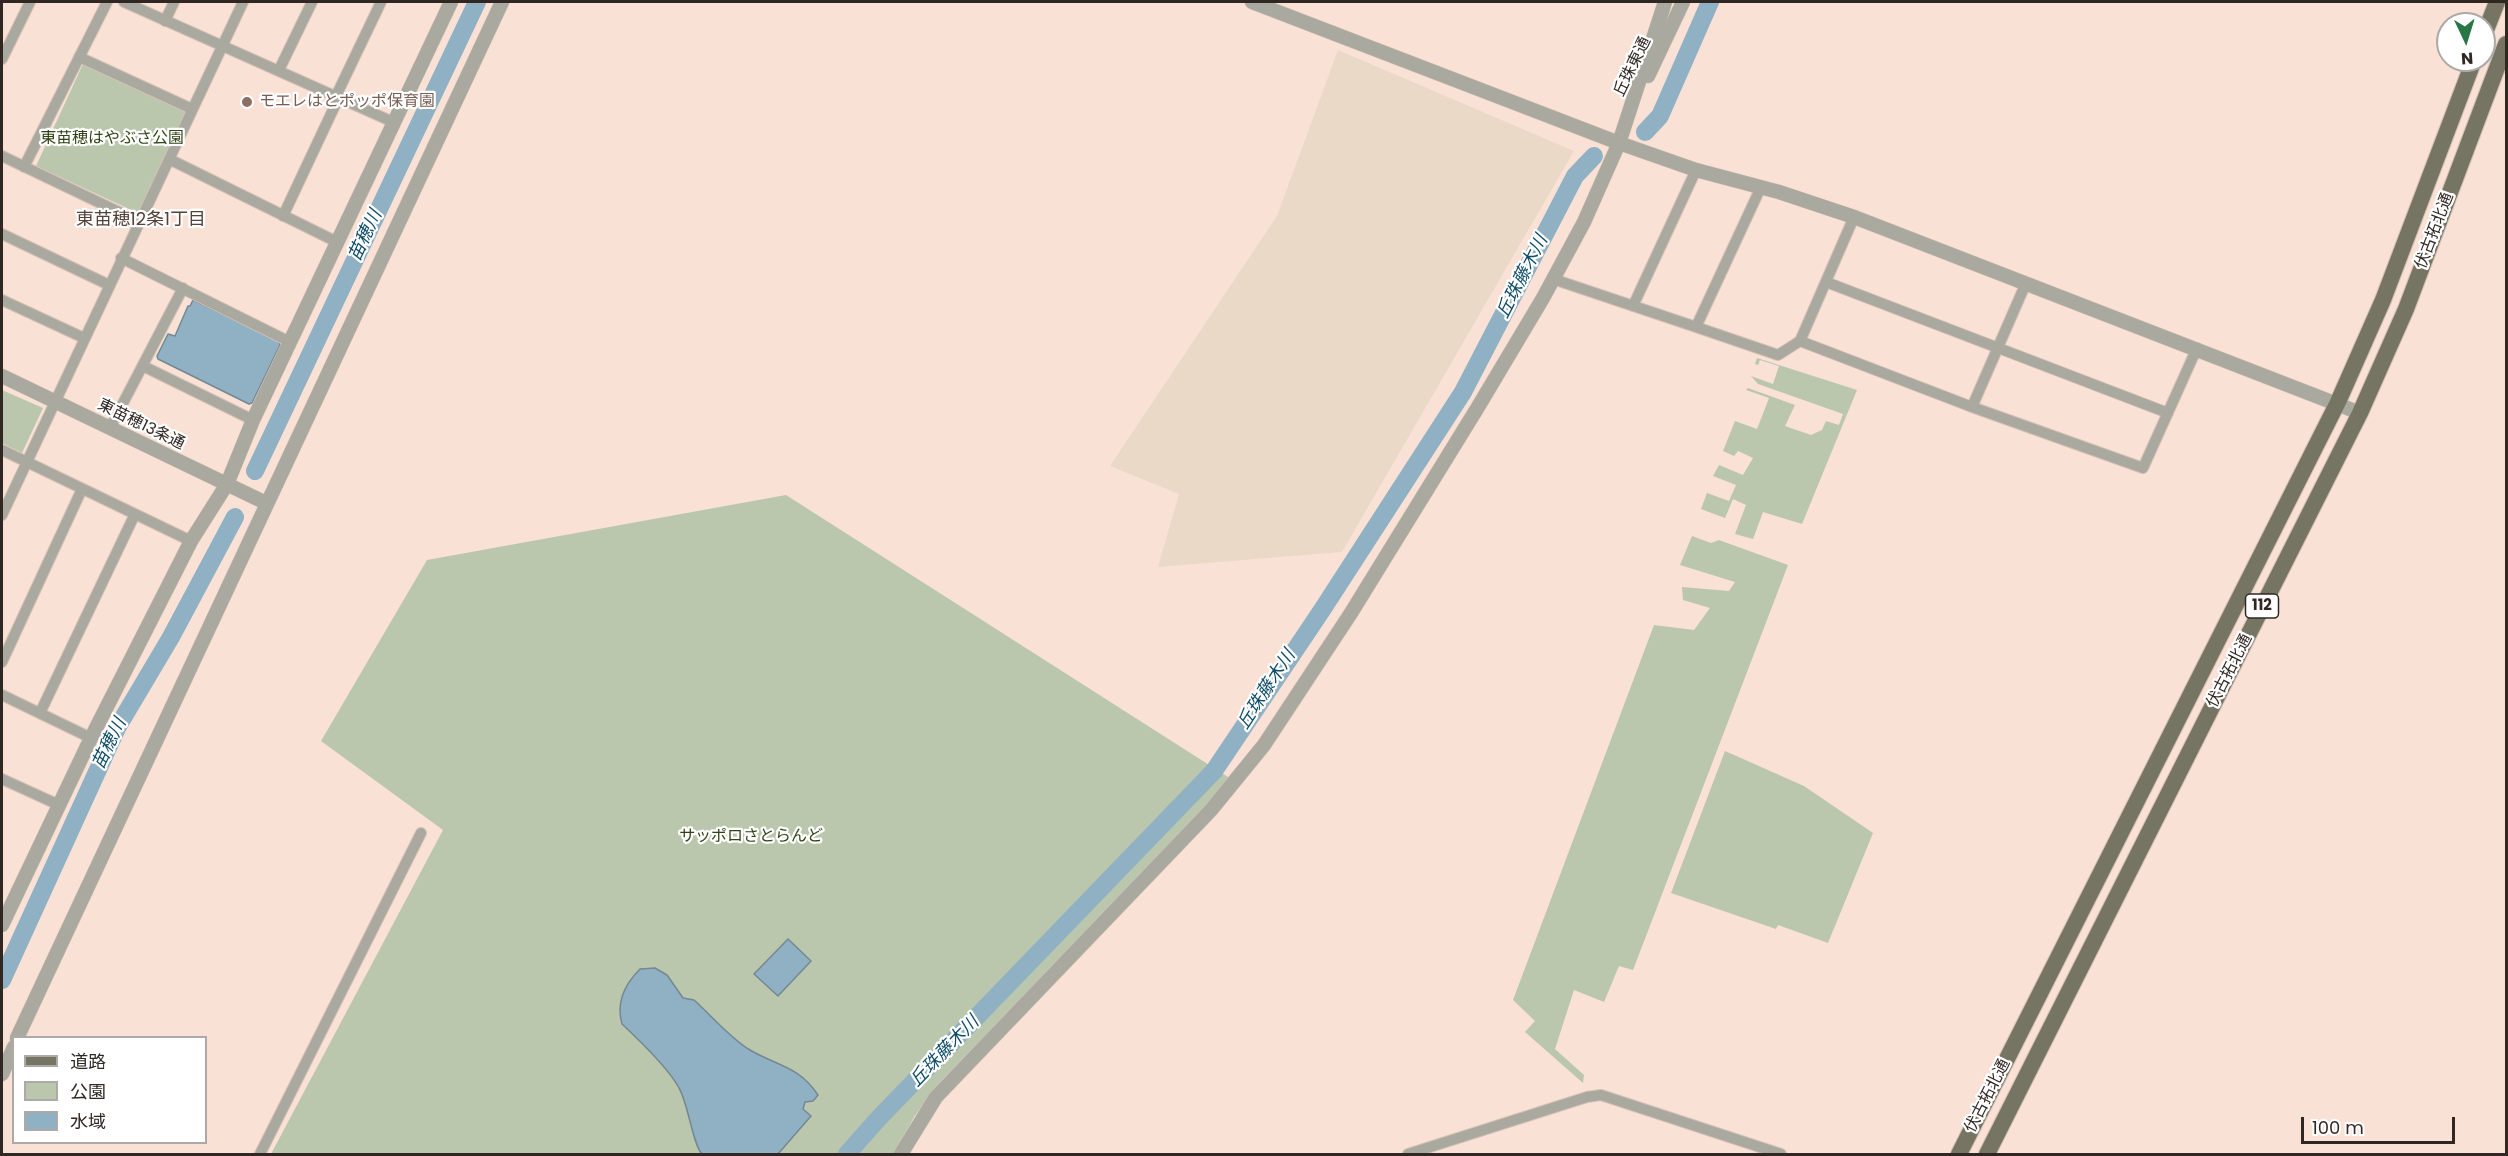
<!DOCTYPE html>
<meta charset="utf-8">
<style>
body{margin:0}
#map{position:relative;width:2508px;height:1156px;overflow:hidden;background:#f9e1d6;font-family:Poppins,"Noto Sans JP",sans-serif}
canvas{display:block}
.frame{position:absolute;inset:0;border:3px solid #302723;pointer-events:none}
.legend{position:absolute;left:12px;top:1036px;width:195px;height:108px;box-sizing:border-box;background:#fff;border:2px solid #aca9a7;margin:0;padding:8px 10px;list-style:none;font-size:18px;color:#302723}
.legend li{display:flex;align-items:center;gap:12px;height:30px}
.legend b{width:30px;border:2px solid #aca9a7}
.north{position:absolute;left:2436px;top:12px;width:60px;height:60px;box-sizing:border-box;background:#fff;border:2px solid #aca9a7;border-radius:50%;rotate:176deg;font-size:16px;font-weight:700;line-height:24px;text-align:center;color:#302723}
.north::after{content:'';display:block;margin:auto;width:21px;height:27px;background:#287646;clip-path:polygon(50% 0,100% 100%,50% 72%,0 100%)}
.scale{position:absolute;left:2301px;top:1117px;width:154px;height:27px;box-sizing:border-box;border:3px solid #302723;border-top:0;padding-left:8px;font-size:18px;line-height:21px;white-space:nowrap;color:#302723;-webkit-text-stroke:4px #fff;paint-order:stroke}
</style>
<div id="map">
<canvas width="2508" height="1156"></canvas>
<div class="frame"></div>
<ul class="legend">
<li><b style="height:8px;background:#767564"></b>道路</li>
<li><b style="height:16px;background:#bac7ad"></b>公園</li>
<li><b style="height:16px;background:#90b1c3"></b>水域</li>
</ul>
<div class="north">N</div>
<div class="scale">100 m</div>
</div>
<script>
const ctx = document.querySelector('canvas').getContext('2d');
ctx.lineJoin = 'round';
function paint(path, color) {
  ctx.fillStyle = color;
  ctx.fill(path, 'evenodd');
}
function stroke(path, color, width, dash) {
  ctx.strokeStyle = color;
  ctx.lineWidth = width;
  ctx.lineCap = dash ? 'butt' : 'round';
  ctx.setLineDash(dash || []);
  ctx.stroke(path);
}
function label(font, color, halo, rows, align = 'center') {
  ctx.font = font + ' Poppins,"Noto Sans JP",sans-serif';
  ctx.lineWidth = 4.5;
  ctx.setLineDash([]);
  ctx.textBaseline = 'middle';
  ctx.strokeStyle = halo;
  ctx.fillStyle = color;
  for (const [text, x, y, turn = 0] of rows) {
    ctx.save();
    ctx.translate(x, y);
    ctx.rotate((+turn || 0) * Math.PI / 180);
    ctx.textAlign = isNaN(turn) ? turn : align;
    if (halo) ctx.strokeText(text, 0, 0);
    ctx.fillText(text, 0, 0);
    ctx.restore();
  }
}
paint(new Path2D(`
 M 1338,50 L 1574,151 L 1342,552 L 1158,567 L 1179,494 L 1110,466 L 1277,216 Z`), '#ebd9c8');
paint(new Path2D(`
 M 83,64 L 188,112 L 140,214 L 36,166 Z
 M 1757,358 L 1857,390 L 1802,524 L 1763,512 L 1753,539 L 1735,534 L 1746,505 L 1733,499 L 1725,518 L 1701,509 L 1707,493 L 1729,501 L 1736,485 L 1713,476 L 1719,465 L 1743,475 L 1753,458 L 1738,451 L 1734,456 L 1723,451 L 1735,421 L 1757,429 L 1769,398 L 1746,390 L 1748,388 L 1795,405 L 1785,426 L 1811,435 L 1822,430 L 1826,421 L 1839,425 L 1843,414 L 1758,384 L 1751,376 L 1773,384 L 1779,366 L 1760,360 L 1758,365 L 1755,364 Z
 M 2,390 L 43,408 L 22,453 L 2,443 Z
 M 786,495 L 1228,777 L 1228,782 L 1194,821 L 939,1083 L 914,1117 L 895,1154 L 271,1154 L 443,830 L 321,741 L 427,560 Z
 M 1692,536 L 1711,543 L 1719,540 L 1788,565 L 1633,970 L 1619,966 L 1604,1002 L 1574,990 L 1555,1049 L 1584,1075 L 1583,1083 L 1525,1032 L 1535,1021 L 1513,1000 L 1654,625 L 1694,630 L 1710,608 L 1683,600 L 1682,587 L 1729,591 L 1735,582 L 1680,565 Z
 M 1725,751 L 1804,786 L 1873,833 L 1828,943 L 1778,925 L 1776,929 L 1671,893 Z`), '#bac7ad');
const water = new Path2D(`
 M 193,300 L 279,341 L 280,345 L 252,403 L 249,404 L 158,359 L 157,356 L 168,334 L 175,336 L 188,306 L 190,306 Z
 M 788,939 L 811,961 L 778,996 L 754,974 Z
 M 655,968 L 667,975 L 683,998 L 694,1000 C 712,1016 730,1038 750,1050 C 777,1066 799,1066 818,1095 L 813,1101 L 805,1102 L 803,1109 L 811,1116 L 778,1154 L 702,1154 C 693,1145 688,1103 679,1088 C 669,1069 638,1039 622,1024 C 616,1003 625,984 640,969 Z`);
paint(water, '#90b1c3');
stroke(water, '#738893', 1.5);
stroke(new Path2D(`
 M 1645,132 L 1660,116 L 1710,2
 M 255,471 L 477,2
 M 2,980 L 117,728 L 171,637 L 235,517
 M 847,1154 L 878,1119 L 1214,771 L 1324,607 L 1463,392 L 1575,176 L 1594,156`), '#90b1c3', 18);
const minor = new Path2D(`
 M 124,2 L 393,122
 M 165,21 L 174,2
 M 79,57 L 192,109
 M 2,59 L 30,2
 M 279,70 L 312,2
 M 336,96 L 381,2
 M 2,156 L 140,222
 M 169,159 L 337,242
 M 24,167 L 107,2
 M 283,216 L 339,97
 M 1854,217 L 1800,341 L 1972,407 L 2143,468 L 2197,348
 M 2,234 L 109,285
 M 121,258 L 290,342
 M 1553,279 L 1696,327 L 1761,187
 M 1826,282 L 2168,413
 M 2,300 L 84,338
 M 1633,306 L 1696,170
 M 1696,327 L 1778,355 L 1800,341
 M 143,366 L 253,420
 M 1972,407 L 2026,283
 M 110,428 L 183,288
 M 2,450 L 191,541
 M 2,515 L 243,2
 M 2,662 L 82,489
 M 2,695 L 91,738
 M 40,713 L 135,514
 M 2,779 L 59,805
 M 260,1154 L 421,833
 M 1408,1154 L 1587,1097 L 1601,1095 L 1781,1154`);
const tertiary = new Path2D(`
 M 1252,2 L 1619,143 L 1696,170 L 1779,192 L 1854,217 L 2360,413
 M 1648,76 L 1683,2
 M 2,376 L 266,503
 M 2,925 L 91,738 L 191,541 L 227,484 L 253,420 L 451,2
 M 17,1038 L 502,2
 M 2,1074 L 14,1047
 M 901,1154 L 936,1097 L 1211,810 L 1264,745 L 1351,613 L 1478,407 L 1543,298 L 1584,222 L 1619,143 L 1665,2`);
const primary = new Path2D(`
 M 2484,35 L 2497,2
 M 1959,1154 L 2338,402 L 2383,300 L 2474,60
 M 1987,1154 L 2360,413 L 2406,309 L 2506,44`);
stroke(minor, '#d5c0b6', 12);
stroke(tertiary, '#d5c0b6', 15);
stroke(primary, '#d5c0b6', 18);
stroke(minor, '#a9a99f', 10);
stroke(tertiary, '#a9a99f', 14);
stroke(primary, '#767564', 16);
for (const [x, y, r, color] of [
 [247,102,6,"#8d6e63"]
]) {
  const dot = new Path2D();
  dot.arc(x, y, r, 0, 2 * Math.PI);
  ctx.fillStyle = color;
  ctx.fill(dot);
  stroke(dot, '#fff', 2);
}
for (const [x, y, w] of [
 [2262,606,33]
]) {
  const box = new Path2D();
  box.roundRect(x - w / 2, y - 12, w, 24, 4.5);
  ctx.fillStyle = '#fff';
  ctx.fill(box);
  stroke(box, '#302723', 1.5);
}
label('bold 15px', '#302723', null, [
 ["112",2262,606]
]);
label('16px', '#302723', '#fff', [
 ["丘珠東通",1633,67,-64],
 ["伏古拓北通",2435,231,-69],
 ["東苗穂13条通",141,425,26],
 ["伏古拓北通",2230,671,-63],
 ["伏古拓北通",1988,1096,-63]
]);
label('16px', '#785e54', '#fff', [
 ["モエレはとポッポ保育園",259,102]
], 'left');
label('16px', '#314415', '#fff', [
 ["東苗穂はやぶさ公園",112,139],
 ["サッポロさとらんど",751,837]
]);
label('18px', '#55423a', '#fff', [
 ["東苗穂12条1丁目",141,220]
]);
label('italic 18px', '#0d4c67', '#fff', [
 ["苗穂川",366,236,-65],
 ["丘珠藤木川",1523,277,-63],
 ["丘珠藤木川",1267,690,-57],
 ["苗穂川",110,744,-64],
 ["丘珠藤木川",945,1052,-46]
]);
</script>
